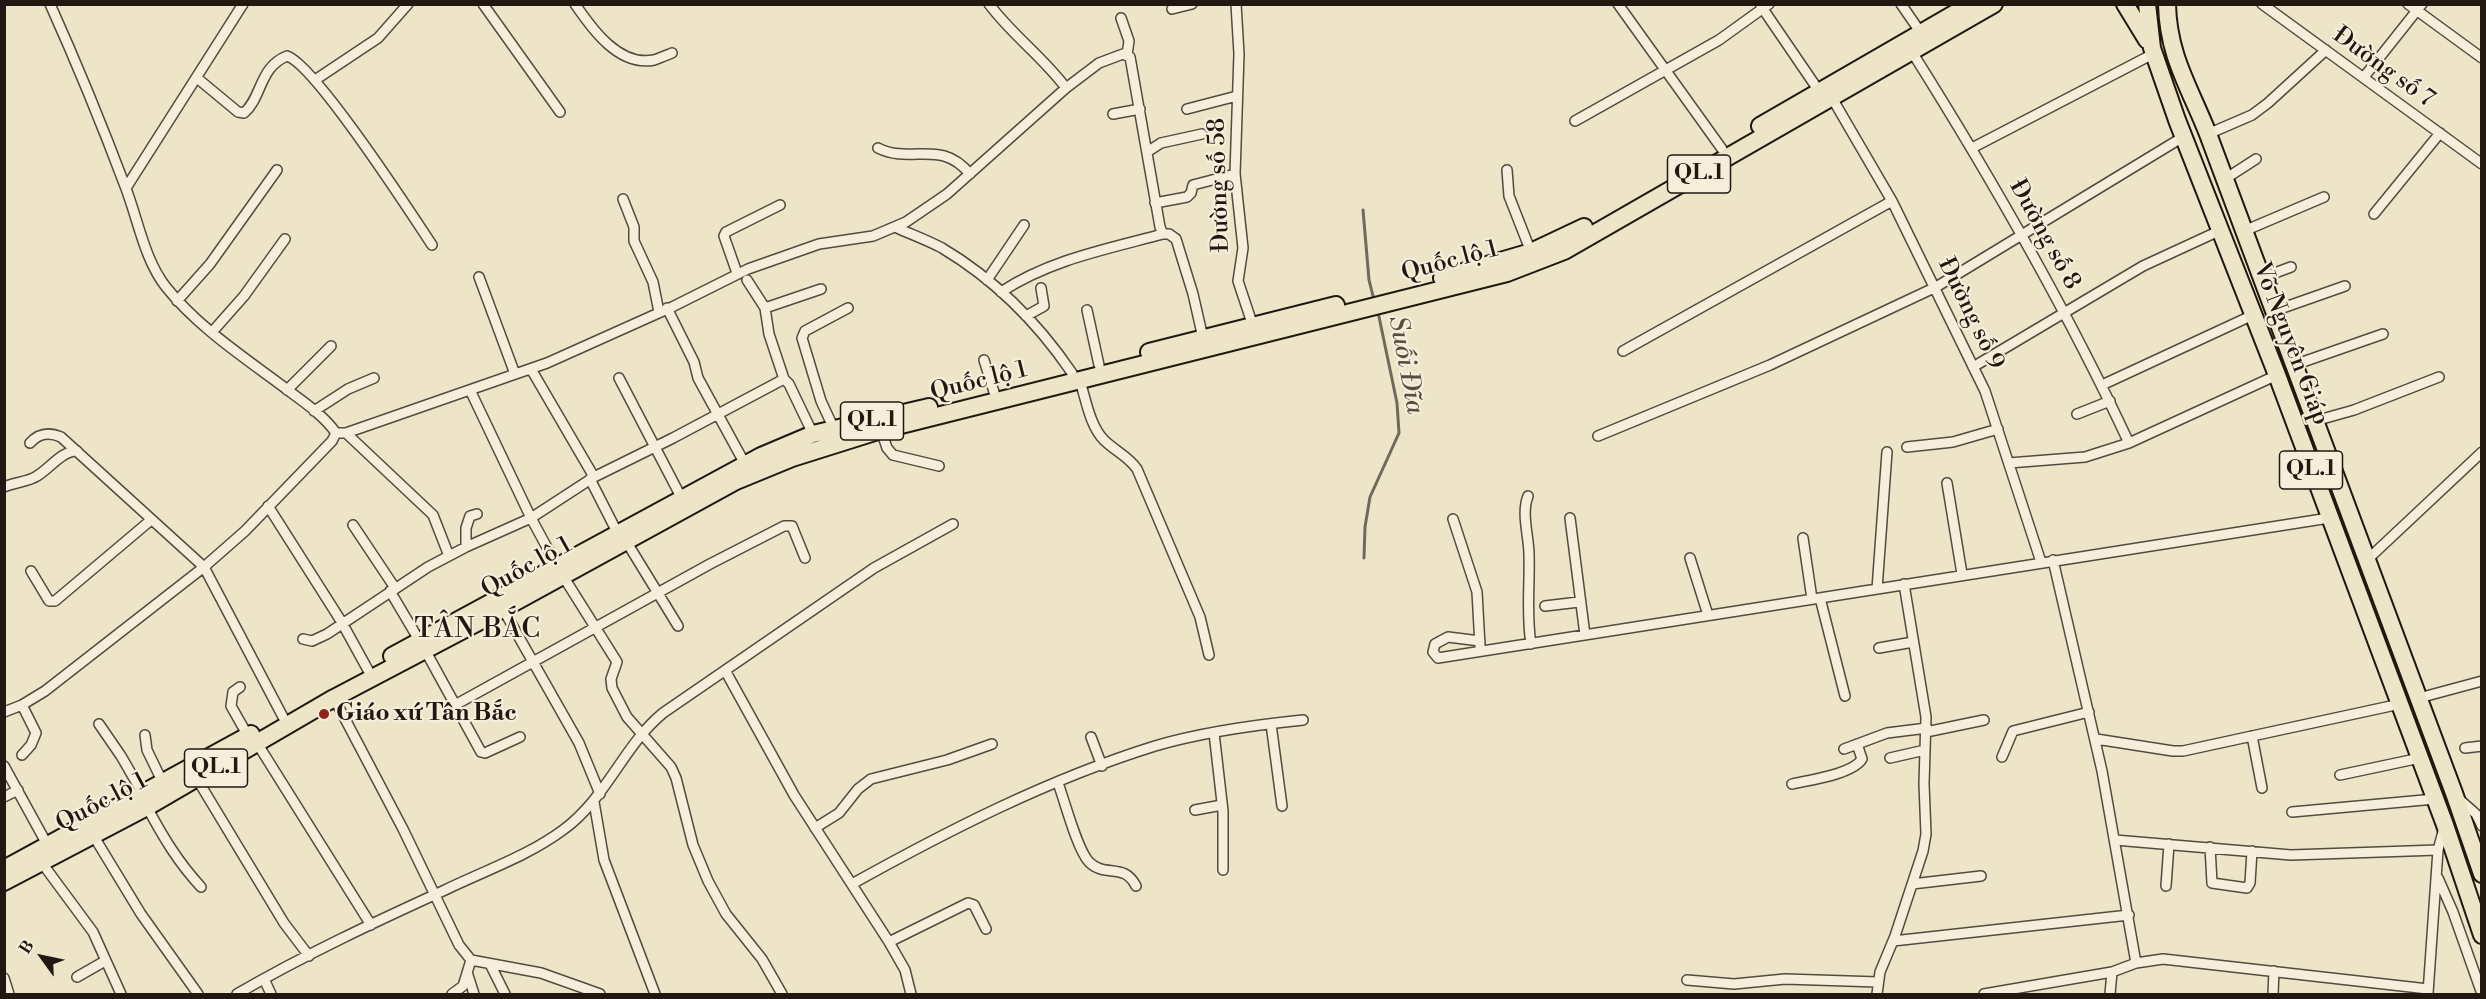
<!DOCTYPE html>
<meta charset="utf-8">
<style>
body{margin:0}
#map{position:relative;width:2486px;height:999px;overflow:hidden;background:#eee5c8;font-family:"Libre Bodoni",serif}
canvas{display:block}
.frame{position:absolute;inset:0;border:6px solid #221711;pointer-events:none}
.north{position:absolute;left:12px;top:927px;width:60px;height:60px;-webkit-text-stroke:4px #f4eedb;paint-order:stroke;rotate:303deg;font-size:16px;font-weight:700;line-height:24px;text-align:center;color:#221711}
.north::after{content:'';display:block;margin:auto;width:21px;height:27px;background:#221711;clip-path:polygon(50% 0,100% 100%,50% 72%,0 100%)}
</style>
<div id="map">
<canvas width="2486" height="999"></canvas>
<div class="frame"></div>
<div class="north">B</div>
</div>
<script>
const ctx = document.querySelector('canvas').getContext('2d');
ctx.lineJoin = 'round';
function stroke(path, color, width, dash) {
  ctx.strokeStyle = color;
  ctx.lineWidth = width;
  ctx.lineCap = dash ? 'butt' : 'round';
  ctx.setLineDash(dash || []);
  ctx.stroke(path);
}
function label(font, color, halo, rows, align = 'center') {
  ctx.font = font + ' "Libre Bodoni",serif';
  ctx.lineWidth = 4.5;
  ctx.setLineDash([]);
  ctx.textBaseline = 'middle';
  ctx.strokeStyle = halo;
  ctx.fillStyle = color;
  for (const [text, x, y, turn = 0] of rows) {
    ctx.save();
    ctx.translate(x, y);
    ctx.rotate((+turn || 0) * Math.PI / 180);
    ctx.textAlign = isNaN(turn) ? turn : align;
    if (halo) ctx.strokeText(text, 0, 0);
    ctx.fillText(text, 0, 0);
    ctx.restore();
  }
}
stroke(new Path2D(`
 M 1363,210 L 1369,280 L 1374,300
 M 1364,558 L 1365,527 L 1370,497 L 1399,433 L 1397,403 L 1378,312`), '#73695a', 3);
const minor = new Path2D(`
 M 483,4 L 560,112
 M 575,4 C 592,29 619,67 654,60 C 660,58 667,55 672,53
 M 989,4 C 1012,35 1043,57 1066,88
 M 1236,4 L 1239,54 L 1235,174 L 1243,248 L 1238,281 L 1253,326
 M 1618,4 L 1722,149
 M 1901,4 L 1921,33
 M 2262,4 L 2482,164
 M 2408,4 L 2482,58
 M 1761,6 L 1819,91
 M 1172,9 L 1192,4
 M 1121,18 L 1129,41 L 1127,55
 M 1912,52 C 1992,179 2066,308 2129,443
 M 2364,77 L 2422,4
 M 197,78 L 238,112 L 244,113 C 262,98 259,67 287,56 C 314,64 411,213 432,245
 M 315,80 L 378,38 L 408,4
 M 1832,98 L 1892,201 L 1985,391 L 2041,562
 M 1187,109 L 1237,96
 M 1113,114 L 1140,109
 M 1575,121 L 1719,40 L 1769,4
 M 2208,134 L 2252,115 L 2268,103 L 2326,50
 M 878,148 C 912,165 940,138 970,174
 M 1972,148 L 2153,54
 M 1147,152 L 1161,143 L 1202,134
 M 1507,170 L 1509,196 L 1531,252
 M 2225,179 L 2256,159
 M 126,188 L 243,4
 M 623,199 L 634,227 L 634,241 L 653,282 L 659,312
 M 1155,203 L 1187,197 L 1191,193 L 1193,185 L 1235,174
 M 2374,214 L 2440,133
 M 895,227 C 910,234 927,240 942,248 C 994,279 1038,323 1072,373
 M 2244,231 L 2324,197
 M 737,273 L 724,236 L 726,232 L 780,205
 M 479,277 L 515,374
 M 2261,278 L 2291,267
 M 747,280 L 765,308
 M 987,280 L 1024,225
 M 1001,292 C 1049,260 1107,249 1163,234
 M 177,301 L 210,264 L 277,170
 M 667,308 L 694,362 L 698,378 L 745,464
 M 1087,310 L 1099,365
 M 2274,311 L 2345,286
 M 1026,316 L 1044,306 L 1041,288
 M 213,331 L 244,296 L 285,239
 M 1623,351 L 1892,201
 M 984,360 L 994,392
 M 2294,365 L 2383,334
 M 1973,367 L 2143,266 L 2221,230
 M 531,369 L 594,477
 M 619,378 L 681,497
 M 784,379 L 769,334 L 765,308 L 821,289
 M 1080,381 C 1086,400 1090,426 1104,440 C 1115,451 1128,456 1137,469 L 1200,617 L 1209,655
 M 2102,385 L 2253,315
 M 287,390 L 331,346
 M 470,390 L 531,518 L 557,566
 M 314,411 L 348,389 L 374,378
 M 2077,414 L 2110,401
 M 2315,421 L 2354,410 L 2439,377
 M 834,429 L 821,401 L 802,338 L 805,331 L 848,308
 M 881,430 L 887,448 L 893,455 L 939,466
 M 336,433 L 346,433 L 547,363 L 672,307 L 748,269 L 819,244 L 873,236 L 906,222 L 947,194 L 1066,88 L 1099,63 L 1123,54 L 1130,57 L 1160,227 L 1163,234 L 1169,234 L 1176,239 L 1193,294 L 1203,338
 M 346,433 L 433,515 L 449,556
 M 1598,436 L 1770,365 L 1936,287 L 2183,137
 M 30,443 C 39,433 49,432 61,437 L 204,567 L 283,717
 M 1907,447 L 1953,442 L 1998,429
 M 2009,463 L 2085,457 L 2129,443 L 2277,375
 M 590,479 L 617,532
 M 1947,483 L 1962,574
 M 4,487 C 15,482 28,482 37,476 C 49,469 63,450 77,451
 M 1528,496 C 1521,514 1529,536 1529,555 C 1530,585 1526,614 1531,644
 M 268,506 L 341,621 L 368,670
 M 1570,518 L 1585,635
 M 1453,519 L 1477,592 L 1480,646
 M 353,525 L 395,588
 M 1803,538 L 1812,599
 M 626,541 L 678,626
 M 466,547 L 466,528 L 470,516 L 477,514
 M 1690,558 L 1708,615
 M 2053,560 L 2102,771 L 2136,963
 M 2367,560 L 2482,452
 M 31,571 L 49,601 L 55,601 L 151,520
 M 563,576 L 617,662 L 611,679 L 612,688 L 627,717 L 671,767 L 676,778 L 693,845 L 708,881 L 726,914 L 762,959 L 782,994
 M 1877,589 L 1887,452
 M 390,591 L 419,640
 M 1820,598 L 1845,696
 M 1545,606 L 1579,602
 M 503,609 L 579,743 L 600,794
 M 303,639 L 312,641 L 327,634 L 428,567 L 466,547 L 531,518 L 594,477 L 673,438 L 784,379 L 789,384 L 813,434
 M 1480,641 L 1448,637 L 1435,644 L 1433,652 L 1438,658 L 2329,518
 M 1879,648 L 1913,642
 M 425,650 L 481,752 L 485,753 L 520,737
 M 726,672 L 794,795 L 889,942 L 905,970 L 911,994
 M 240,687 L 233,692 L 231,706 L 248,736
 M 334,698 L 403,829 L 459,945 L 471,960 L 541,973 L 600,994
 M 2419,698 L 2482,681
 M 455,705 L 710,564 L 784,526 L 792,526 L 805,558
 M 4,712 L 22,705 L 45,691 L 204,567 L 245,531 L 332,441 L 336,433 C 322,413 299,399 281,385 C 242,356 197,326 166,287 C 144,259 138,219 125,186 C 102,125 77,64 50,4
 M 99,724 L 121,756 L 143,794
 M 1271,724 L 1282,806
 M 1926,732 L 1984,720
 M 1214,733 L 1223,811 L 1223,870
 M 145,735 L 147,750 L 163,783
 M 2252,736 L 2262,788
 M 1091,737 L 1102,766
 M 2096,739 L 2173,751 L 2183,751 L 2400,704
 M 257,743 L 371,925
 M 2465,748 L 2482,746
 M 1844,749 L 1887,733 L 1927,728
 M 22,755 L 31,745 L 36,733 L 22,705
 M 2002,757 L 2013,731 L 2089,712
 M 1890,758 L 1925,750
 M 4,766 L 48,846
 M 2340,775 L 2420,758
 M 197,779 L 284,923 L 309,956
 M 1058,783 C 1065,802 1077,849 1089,862 C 1105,878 1124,862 1136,886
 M 1792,784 C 1810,780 1853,774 1862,759 L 1857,744
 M 4,797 L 18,790
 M 2459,799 L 2476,814 L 2482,826
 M 594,802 L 604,860 L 655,994
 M 147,807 C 163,837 178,862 201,887
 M 1195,810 L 1222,805
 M 2292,812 L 2435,799
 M 815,828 L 839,813 L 858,789 L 871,779 L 947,760 L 992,744
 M 93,835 L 141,914 L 198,994
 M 2115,840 L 2291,855 L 2438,850
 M 2210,847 L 2212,883 L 2247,888 L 2250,883 L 2252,851
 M 42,863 L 93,932 L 121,994
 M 2438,878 L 2453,912 L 2482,994
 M 852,884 C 949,830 1049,779 1155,746 C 1202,732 1254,725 1303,720
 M 1912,884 L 1981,876
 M 2166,886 L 2169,844
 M 1893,941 L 2129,915
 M 889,942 L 968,903 L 974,905 L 986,929
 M 490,964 L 505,994
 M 468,975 L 474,994
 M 77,977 L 105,961
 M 4,978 L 9,994
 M 264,979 L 271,994
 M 1687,980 L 1734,984 L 1785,979 L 1878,982
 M 2428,993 L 2438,850 L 2444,828
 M 237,994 C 304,955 375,922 445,890 C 484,871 528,856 563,830 C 607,798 623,746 663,713 L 874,568 L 953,524
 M 452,994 L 463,986 L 471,960
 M 1877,994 L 1880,972 L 1895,936 L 1923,851 L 1926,834 L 1924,784 L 1926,717 L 1904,584
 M 1984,994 L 2112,972
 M 2110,994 L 2112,972 L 2136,963 L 2163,959 L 2428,989
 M 2273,994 L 2274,971`);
const trunk = new Path2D(`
 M 2125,4 L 2147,40
 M 2147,4 L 2152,48 L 2177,120 L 2277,375 L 2445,825 L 2482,935
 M 2167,4 C 2168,56 2190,88 2208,134 L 2454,793 L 2482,874
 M 1760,126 L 1971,4
 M 1442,278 L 1531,252 L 1584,227
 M 1149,352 L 1336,305
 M 392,656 L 761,456 L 813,434 L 929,407
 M 4,869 L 251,734
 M 4,882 L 147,807 L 334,698 L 488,617 L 736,481 L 792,458 L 881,430 L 1507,273 L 1564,251 L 1994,4`);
stroke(minor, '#554a3f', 12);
stroke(trunk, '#221711', 20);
stroke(minor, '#f4eedb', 9);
stroke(trunk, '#eee5c8', 16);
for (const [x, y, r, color] of [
 [324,714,6,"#8f2418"]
]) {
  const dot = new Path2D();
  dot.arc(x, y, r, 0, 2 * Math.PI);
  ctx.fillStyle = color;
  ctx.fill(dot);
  stroke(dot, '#f4eedb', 2);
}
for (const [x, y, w] of [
 [1699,174,63],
 [872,421,63],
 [2311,470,63],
 [216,768,63]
]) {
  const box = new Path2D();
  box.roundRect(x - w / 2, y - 19, w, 38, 4.5);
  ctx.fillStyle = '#f4eedb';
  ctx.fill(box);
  stroke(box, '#221711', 1.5);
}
label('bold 22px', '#221711', null, [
 ["QL.1",1699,174],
 ["QL.1",872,421],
 ["QL.1",2311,470],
 ["QL.1",216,768]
]);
label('24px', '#221711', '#f4eedb', [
 ["Đường số 7",2383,68,36],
 ["Đường số 58",1220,185,-92],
 ["Đường số 8",2044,235,61],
 ["Quốc lộ 1",1450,262,-15],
 ["Đường số 9",1970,314,64],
 ["Võ Nguyên Giáp",2290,344,69],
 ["Quốc lộ 1",979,382,-14],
 ["Quốc lộ 1",527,568,-29],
 ["Quốc lộ 1",102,803,-28]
]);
label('bold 24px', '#221711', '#f4eedb', [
 ["Giáo xứ Tân Bắc",336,714]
], 'left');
label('italic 26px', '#584d41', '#f4eedb', [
 ["Suối Đĩa",1405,365,79]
]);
ctx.letterSpacing = '1.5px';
label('27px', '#221711', '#f4eedb', [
 ["TÂN BẮC",478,631]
]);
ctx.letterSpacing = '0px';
</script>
